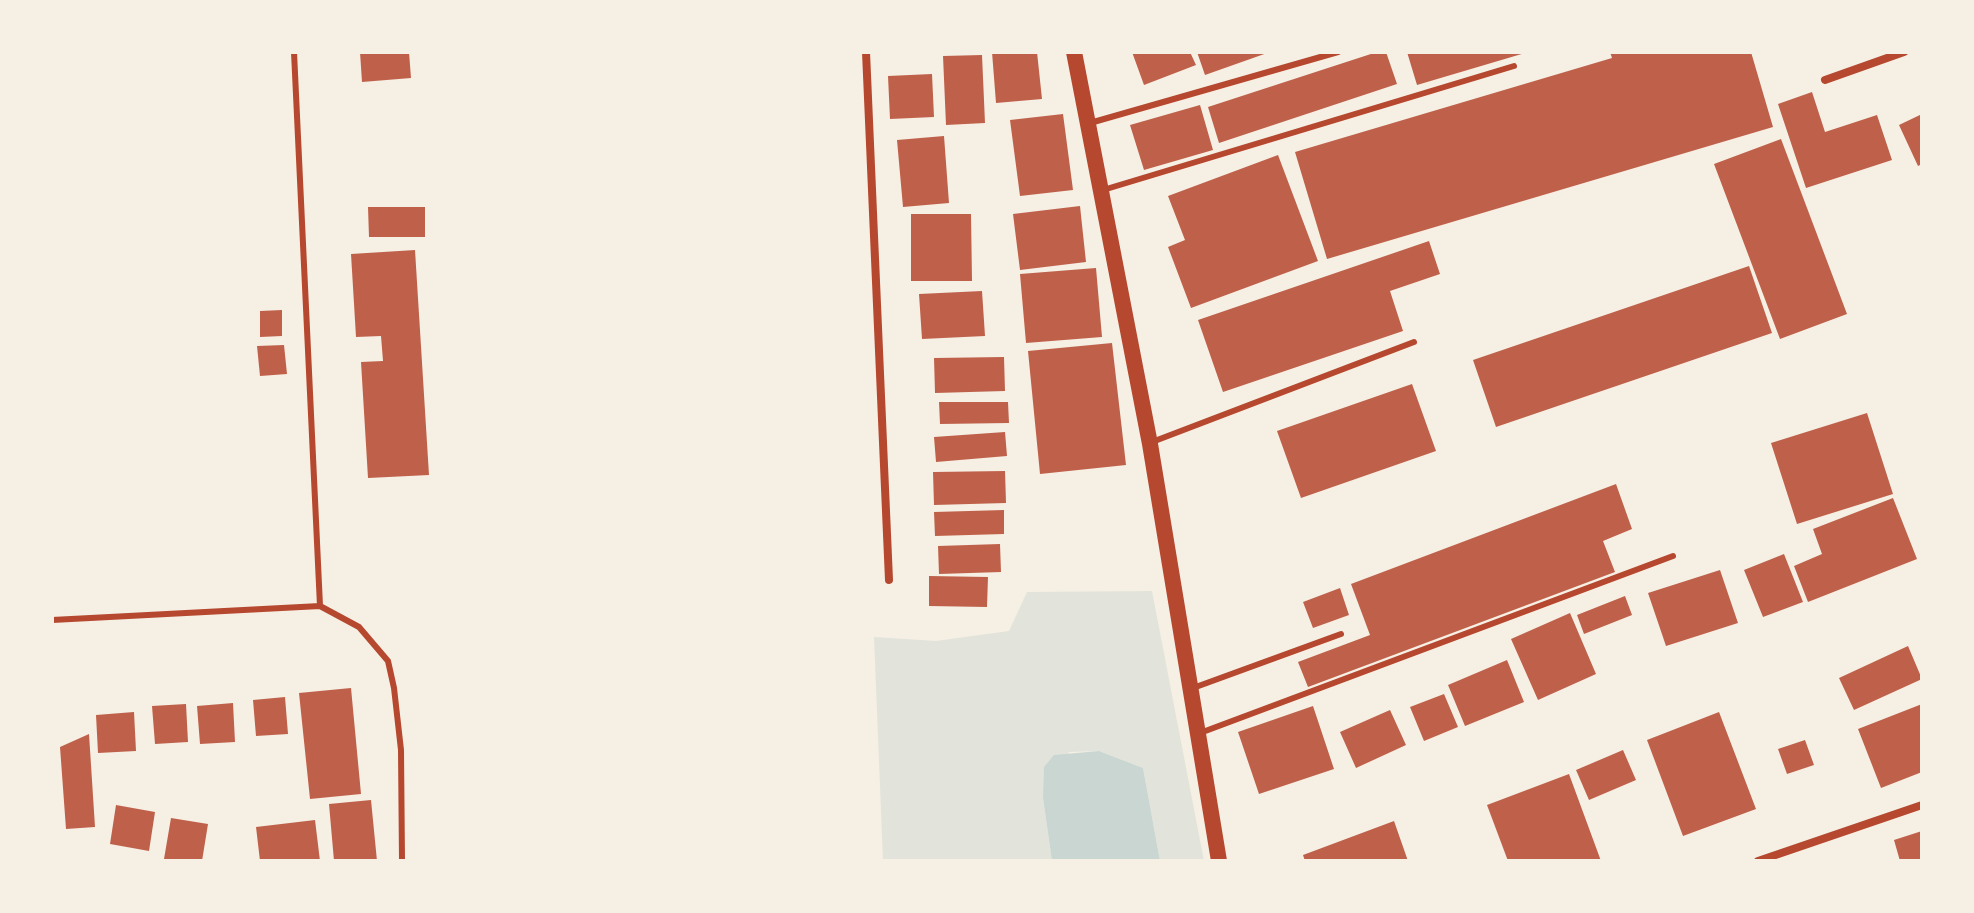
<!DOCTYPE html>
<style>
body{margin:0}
#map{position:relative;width:1974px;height:913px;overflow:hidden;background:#f6efe4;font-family:Signika,sans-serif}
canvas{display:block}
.frame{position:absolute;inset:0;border:54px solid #f6efe4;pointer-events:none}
</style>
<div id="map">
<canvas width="1974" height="913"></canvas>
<div class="frame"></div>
</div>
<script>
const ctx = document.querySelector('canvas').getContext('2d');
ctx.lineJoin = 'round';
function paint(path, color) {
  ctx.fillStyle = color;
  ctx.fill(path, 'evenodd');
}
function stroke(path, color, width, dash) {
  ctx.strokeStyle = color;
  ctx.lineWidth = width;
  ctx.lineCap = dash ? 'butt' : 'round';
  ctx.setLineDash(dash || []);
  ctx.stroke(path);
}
paint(new Path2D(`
 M 1152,591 L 1204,861 L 1160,861 L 1143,768 L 1099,751 L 1069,752 L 1043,798 L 1052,861 L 883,861 L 874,637 L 936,641 L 1009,631 L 1027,592 Z`), '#e2e4dc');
paint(new Path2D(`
 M 1099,751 L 1143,768 L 1160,861 L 1052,861 L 1043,798 L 1044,767 L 1054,755 Z`), '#c9d6d2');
paint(new Path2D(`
 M 360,52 L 409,52 L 411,78 L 362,82 Z
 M 992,52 L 1037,52 L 1042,99 L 996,103 Z
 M 1132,52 L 1190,52 L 1196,65 L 1144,85 Z
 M 1197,52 L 1270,52 L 1205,75 Z
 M 1377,52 L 1386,52 L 1397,84 L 1219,143 L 1208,107 Z
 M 1407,52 L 1525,52 L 1525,53 L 1417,85 Z
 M 1610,52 L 1751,52 L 1773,127 L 1327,259 L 1295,152 L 1612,58 Z
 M 982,55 L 985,123 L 946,125 L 943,56 Z
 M 932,74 L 934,117 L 890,119 L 888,76 Z
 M 1812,92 L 1825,132 L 1877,115 L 1892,160 L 1806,188 L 1778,104 Z
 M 1200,105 L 1213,150 L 1144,170 L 1130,125 Z
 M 1063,114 L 1073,190 L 1020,196 L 1010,120 Z
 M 1922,114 L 1922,164 L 1918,166 L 1899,125 Z
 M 944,136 L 949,203 L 903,207 L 897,140 Z
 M 1781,139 L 1847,314 L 1780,339 L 1714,164 Z
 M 1278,155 L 1318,261 L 1191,308 L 1168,247 L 1185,240 L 1168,196 Z
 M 1080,206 L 1086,262 L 1020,270 L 1013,214 Z
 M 368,207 L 425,207 L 425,237 L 369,237 Z
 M 911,214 L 971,214 L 972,281 L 911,281 Z
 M 1429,241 L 1440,274 L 1390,291 L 1403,331 L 1223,392 L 1198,320 Z
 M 415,250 L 429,475 L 368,478 L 361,362 L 383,361 L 381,336 L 356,337 L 351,254 Z
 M 1749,266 L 1772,333 L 1496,427 L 1473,360 Z
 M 1096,268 L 1102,337 L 1026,343 L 1020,274 Z
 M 982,291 L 985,336 L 922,339 L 919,294 Z
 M 282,310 L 282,336 L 260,337 L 260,311 Z
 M 1112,343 L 1126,465 L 1040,474 L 1028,351 Z
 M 284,345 L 287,374 L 260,376 L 257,346 Z
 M 1004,357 L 1005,391 L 935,393 L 934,358 Z
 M 1412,384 L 1436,451 L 1301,498 L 1277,431 Z
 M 939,402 L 1008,402 L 1009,423 L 940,424 Z
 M 1867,413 L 1893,494 L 1797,524 L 1771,443 Z
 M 1005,432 L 1007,456 L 936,462 L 934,437 Z
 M 1005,471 L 1006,503 L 934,505 L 933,472 Z
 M 1616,484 L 1632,529 L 1603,541 L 1615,572 L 1308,687 L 1298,662 L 1370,635 L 1351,584 Z
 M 1893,498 L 1917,559 L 1808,602 L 1794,566 L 1822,554 L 1813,529 Z
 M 1004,510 L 1004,534 L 935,536 L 934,512 Z
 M 1000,544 L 1001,572 L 939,574 L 938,546 Z
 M 1784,554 L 1803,602 L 1763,617 L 1744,570 Z
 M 1720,570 L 1738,623 L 1666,646 L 1648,593 Z
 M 929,576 L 988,577 L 987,607 L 929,606 Z
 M 1340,588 L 1349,615 L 1313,628 L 1303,602 Z
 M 1625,596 L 1632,615 L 1584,634 L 1577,615 Z
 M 1570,613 L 1596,674 L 1538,700 L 1511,639 Z
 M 1908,646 L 1922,679 L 1854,710 L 1839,678 Z
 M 1507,660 L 1524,702 L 1465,726 L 1448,685 Z
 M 351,688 L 361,794 L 310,799 L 299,693 Z
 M 1444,694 L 1458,727 L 1424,741 L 1410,707 Z
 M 285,697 L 288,734 L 256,736 L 253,700 Z
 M 233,703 L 235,742 L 200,744 L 197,706 Z
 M 186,704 L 188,742 L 155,744 L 152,706 Z
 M 1922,704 L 1922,772 L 1881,788 L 1858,729 Z
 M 1313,706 L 1334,769 L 1259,794 L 1238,732 Z
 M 1390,710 L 1406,745 L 1356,768 L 1340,732 Z
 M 134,712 L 136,751 L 98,753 L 96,715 Z
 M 1719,712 L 1756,809 L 1683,836 L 1647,740 Z
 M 89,734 L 95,827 L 66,829 L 60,747 Z
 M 1805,740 L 1814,765 L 1787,774 L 1778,749 Z
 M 1623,750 L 1636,780 L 1589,800 L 1576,770 Z
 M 1569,774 L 1601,861 L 1508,861 L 1487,805 Z
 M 371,800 L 377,861 L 334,861 L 329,804 Z
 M 116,805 L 155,812 L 149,851 L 110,844 Z
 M 171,818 L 208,824 L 202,861 L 164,859 Z
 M 315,820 L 320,861 L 260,861 L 256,827 Z
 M 1394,821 L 1408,861 L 1305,861 L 1303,855 Z
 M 1922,831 L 1922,861 L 1900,861 L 1894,840 Z`), '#bf614a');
stroke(new Path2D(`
 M 294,52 L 320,606 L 359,627 L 388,661 L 394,688 L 401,750 L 402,861
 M 1090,123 L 1338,52
 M 1103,190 L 1514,66
 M 1152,442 L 1414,342
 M 52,620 L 320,606
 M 1193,688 L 1341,634
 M 1200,733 L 1673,556`), '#b5482f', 6);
stroke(new Path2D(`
 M 866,52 L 889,580
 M 1825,80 L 1904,52
 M 1758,861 L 1922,805`), '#b5482f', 8);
stroke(new Path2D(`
 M 1074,52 L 1150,444 L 1219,861`), '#b5482f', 16);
</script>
